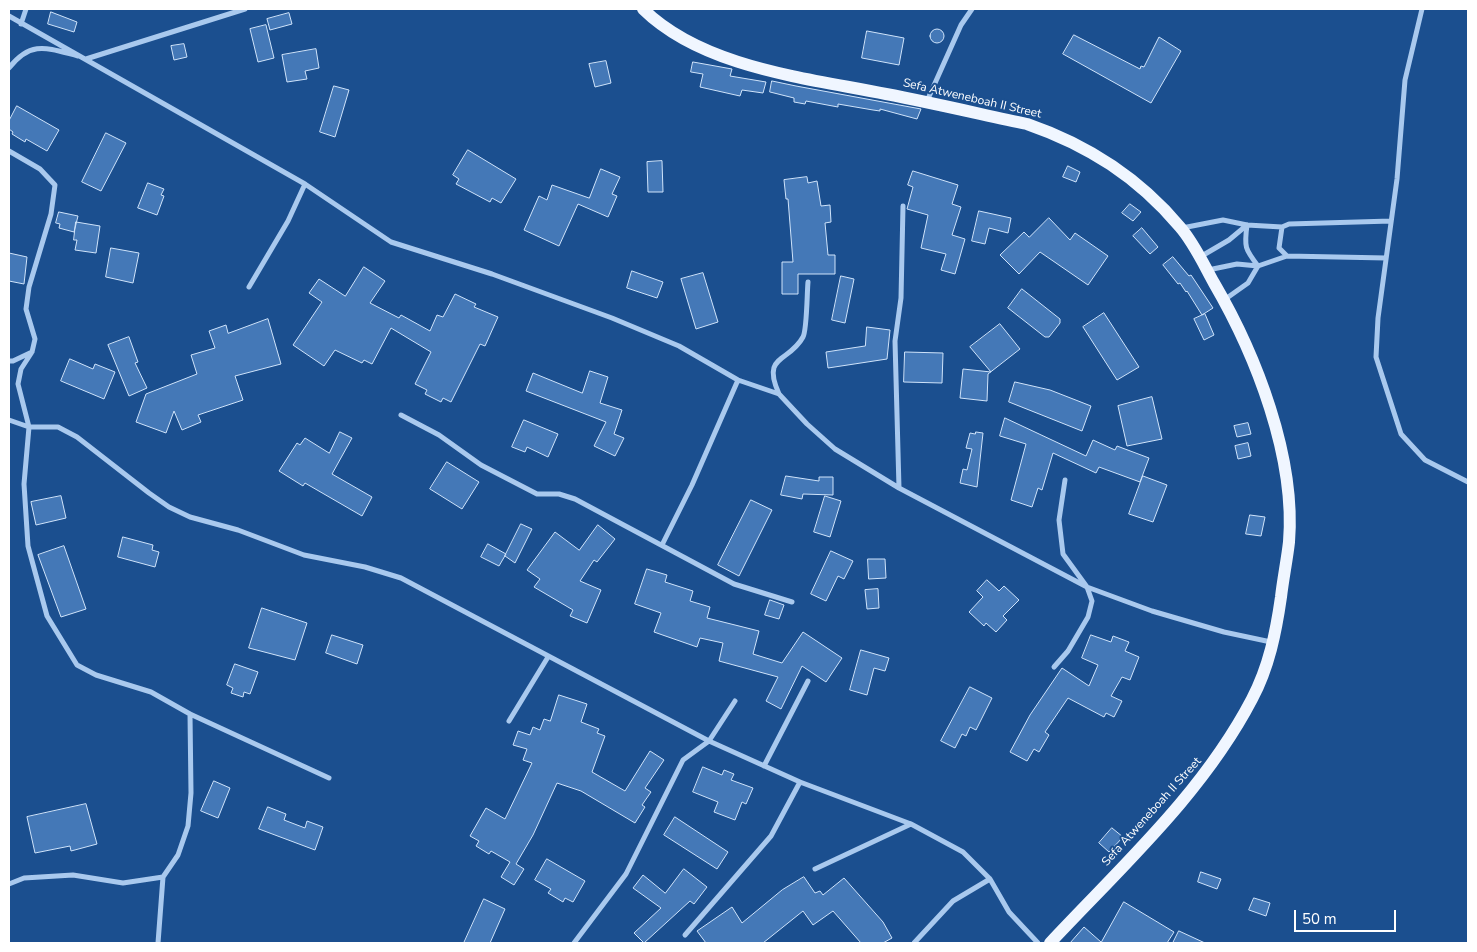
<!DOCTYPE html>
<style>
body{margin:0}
#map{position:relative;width:1477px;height:952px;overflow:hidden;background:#1b4f8f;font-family:"Nunito Sans",sans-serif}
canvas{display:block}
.frame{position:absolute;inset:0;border:10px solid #fff;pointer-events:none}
.scale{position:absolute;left:1294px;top:910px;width:102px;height:22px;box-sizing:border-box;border:2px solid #fff;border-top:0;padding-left:6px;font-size:15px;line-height:18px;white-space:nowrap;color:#fff;-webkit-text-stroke:4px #1b4f8f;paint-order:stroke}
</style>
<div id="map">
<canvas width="1477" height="952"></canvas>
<div class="frame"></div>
<div class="scale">50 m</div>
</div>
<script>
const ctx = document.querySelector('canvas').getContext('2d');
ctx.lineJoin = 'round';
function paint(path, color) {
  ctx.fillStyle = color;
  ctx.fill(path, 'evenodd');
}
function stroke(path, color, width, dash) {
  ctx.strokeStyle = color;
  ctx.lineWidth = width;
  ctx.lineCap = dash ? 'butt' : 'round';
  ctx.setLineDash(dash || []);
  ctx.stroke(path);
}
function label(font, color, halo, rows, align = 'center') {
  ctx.font = font + ' "Nunito Sans",sans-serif';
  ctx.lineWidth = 4;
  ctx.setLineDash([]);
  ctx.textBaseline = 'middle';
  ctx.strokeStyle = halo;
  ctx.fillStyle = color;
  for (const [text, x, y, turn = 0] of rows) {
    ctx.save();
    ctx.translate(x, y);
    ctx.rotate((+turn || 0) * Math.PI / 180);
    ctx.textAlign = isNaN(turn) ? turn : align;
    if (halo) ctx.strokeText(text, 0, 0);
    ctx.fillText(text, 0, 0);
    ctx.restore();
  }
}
const building = new Path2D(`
 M 51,12 L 77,22 L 74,32 L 48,24 Z
 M 289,13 L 292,24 L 270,30 L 267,19 Z
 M 266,25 L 274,58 L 258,62 L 250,29 Z
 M930 36a7 7 0 1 1 14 0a7 7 0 1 1-14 0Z
 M 867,31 L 904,38 L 899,65 L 862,58 Z
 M 1074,35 L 1140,69 L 1141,66 L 1144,67 L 1159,37 L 1181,51 L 1151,103 L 1063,54 Z
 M 184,44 L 187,57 L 174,60 L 171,46 Z
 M 316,49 L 319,68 L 305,71 L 307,79 L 287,82 L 282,55 Z
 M 606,61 L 611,83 L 595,87 L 589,64 Z
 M 693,62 L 732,69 L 730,76 L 766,82 L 763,93 L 742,90 L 740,96 L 700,87 L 703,74 L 691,72 Z
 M 772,81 L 796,86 L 921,109 L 917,119 L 880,109 L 880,111 L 873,110 L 838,104 L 838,107 L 806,101 L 805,104 L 794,102 L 794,98 L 770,92 Z
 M 334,86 L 349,90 L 335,137 L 320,132 Z
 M 17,106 L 59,130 L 47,151 L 26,139 L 25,142 L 12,134 L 13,132 L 9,129 L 9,121 Z
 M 106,133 L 126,143 L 101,191 L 82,182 Z
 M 468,150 L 516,179 L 501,203 L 492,198 L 490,202 L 456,184 L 459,179 L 453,175 Z
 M 662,161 L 663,192 L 648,192 L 647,162 Z
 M 1068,166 L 1080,172 L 1076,182 L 1063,177 Z
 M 601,169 L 620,177 L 612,194 L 617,196 L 608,217 L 578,204 L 559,246 L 524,230 L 539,196 L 547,200 L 552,185 L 589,198 Z
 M 913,171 L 958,185 L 952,204 L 961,207 L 952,235 L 965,239 L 955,274 L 941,270 L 946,254 L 921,248 L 928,215 L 907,209 L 913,187 L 908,185 Z
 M 807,177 L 808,183 L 817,181 L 821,206 L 830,205 L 831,222 L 825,223 L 828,255 L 835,255 L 835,274 L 798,274 L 798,294 L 782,294 L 782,262 L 793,262 L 788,199 L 786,199 L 784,180 Z
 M 148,183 L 164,189 L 161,195 L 164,196 L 157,215 L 138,208 Z
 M 1130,204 L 1141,212 L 1133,221 L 1122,213 Z
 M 979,211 L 1011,218 L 1008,233 L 989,228 L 985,244 L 972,241 Z
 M 59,212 L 78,216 L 74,232 L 59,228 L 60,224 L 56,223 Z
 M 1049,218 L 1070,240 L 1075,233 L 1108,256 L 1088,285 L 1040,252 L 1019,274 L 1000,255 L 1024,232 L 1029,237 Z
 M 76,222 L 100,226 L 96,253 L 75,250 L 77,240 L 74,240 Z
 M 1142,228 L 1158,247 L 1150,254 L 1133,236 Z
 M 111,248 L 139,253 L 133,283 L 106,277 Z
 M 9,253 L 27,257 L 24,284 L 9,281 Z
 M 1173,257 L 1189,276 L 1191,275 L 1213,308 L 1202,315 L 1187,291 L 1186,292 L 1180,283 L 1178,284 L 1163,265 Z
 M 364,267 L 385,281 L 370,303 L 399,318 L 401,315 L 430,331 L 437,315 L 443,317 L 455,294 L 476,304 L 474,307 L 498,317 L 485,346 L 480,344 L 451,402 L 443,398 L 441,402 L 425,394 L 427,390 L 415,384 L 431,352 L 391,328 L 372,364 L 364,360 L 362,363 L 335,350 L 324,366 L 293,345 L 322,302 L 309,293 L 319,279 L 345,296 Z
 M 632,271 L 663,282 L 657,298 L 627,288 Z
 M 703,273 L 718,322 L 696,329 L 681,279 Z
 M 841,276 L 854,279 L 845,323 L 832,320 Z
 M 1022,289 L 1060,319 L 1060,323 L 1049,337 L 1045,337 L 1008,308 Z
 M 1104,313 L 1139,367 L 1117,380 L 1083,327 Z
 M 1205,314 L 1214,335 L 1204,340 L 1194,319 Z
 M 268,319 L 281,364 L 235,376 L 243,400 L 198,415 L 201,422 L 182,430 L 174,411 L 166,433 L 136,422 L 146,394 L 197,374 L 191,355 L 215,348 L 209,331 L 226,325 L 228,333 Z
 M 1000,324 L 1020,349 L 988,374 L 987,401 L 960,398 L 963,369 L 991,372 L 970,347 Z
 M 867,327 L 890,330 L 887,359 L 828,368 L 826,352 L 865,346 Z
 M 129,337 L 138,362 L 135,363 L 147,388 L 129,396 L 108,345 Z
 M 905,352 L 943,353 L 942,383 L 904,382 Z
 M 70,359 L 93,369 L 95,364 L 115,372 L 104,399 L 61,381 Z
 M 590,371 L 608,377 L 600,403 L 622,410 L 614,434 L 624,438 L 615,456 L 594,446 L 606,422 L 526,391 L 533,373 L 582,393 Z
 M 1015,382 L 1050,390 L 1091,406 L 1082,431 L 1009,402 Z
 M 1152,397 L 1162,439 L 1127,446 L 1118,406 Z
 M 1005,418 L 1086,456 L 1093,440 L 1115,450 L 1117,446 L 1149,458 L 1140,482 L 1099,467 L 1096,473 L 1053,453 L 1042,490 L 1038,488 L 1032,507 L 1011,500 L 1026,444 L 1000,436 Z
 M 524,420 L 558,434 L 548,457 L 527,447 L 525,452 L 512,447 Z
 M 1248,423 L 1251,434 L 1237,437 L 1234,426 Z
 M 340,432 L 352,438 L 332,474 L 372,497 L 362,516 L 305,483 L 303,486 L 279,471 L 297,443 L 300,445 L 305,438 L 329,453 Z
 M 976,432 L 983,433 L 977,487 L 960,483 L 963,469 L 967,470 L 972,449 L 966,448 L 970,433 L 975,434 Z
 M 1248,443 L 1251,456 L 1238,459 L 1235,446 Z
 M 447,462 L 479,482 L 462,509 L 430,489 Z
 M 786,476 L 819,481 L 819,477 L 833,477 L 833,495 L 803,494 L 802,499 L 781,495 Z
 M 1143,476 L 1167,485 L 1153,522 L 1129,514 Z
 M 61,496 L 66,518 L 36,525 L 31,502 Z
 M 825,496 L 841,501 L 830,537 L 814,532 Z
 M 751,500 L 772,510 L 739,576 L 718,565 Z
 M 1250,515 L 1265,517 L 1261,536 L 1246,534 Z
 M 521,524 L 532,529 L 515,563 L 505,556 Z
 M 598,525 L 615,539 L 597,562 L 594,560 L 580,581 L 601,590 L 587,623 L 570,616 L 573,610 L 534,587 L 540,579 L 527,570 L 555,532 L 579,550 Z
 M 123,537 L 153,545 L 152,550 L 159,552 L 155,567 L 118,557 Z
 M 488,544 L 506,554 L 499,566 L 481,557 Z
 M 64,546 L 86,609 L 61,617 L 38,555 Z
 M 831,551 L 853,561 L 844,579 L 838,576 L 826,601 L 811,594 Z
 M 868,559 L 885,559 L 886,578 L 869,579 Z
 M 647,569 L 667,575 L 665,582 L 693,591 L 690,601 L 710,607 L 707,618 L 759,631 L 753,654 L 782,663 L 803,632 L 842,658 L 826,682 L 802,666 L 781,709 L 766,701 L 778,677 L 719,661 L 723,643 L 700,638 L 697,647 L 654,632 L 661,613 L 635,604 Z
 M 987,580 L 999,591 L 1004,586 L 1019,600 L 1003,616 L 1007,620 L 996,632 L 986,623 L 984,626 L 969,612 L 983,597 L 977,591 Z
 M 878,589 L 879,608 L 867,609 L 865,590 Z
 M 770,600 L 784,605 L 779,619 L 765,615 Z
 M 262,608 L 307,623 L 295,660 L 249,648 Z
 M 332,635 L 363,645 L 357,664 L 326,653 Z
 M 1091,635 L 1111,642 L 1113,636 L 1129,642 L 1125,651 L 1139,657 L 1130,680 L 1122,677 L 1111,696 L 1122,701 L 1114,717 L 1106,713 L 1104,717 L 1068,698 L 1045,732 L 1049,735 L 1039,752 L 1034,749 L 1027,761 L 1010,752 L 1030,715 L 1062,668 L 1089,686 L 1098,665 L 1082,658 Z
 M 861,650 L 889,658 L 885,671 L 874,668 L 867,695 L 850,690 Z
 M 235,664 L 258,672 L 250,694 L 244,692 L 243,697 L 231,693 L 233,688 L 227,685 Z
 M 970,687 L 992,698 L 976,730 L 970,727 L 966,736 L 962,734 L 955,748 L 941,741 Z
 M 559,695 L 587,704 L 581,722 L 599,729 L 597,733 L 605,736 L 592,772 L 625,791 L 650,751 L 664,760 L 645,788 L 651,792 L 642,805 L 645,807 L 635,823 L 581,791 L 557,783 L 533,835 L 516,864 L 524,869 L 514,885 L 501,877 L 510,862 L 491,851 L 489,854 L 476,846 L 479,841 L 470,836 L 486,808 L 505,819 L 532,763 L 523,760 L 527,749 L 513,745 L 518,731 L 530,735 L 533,727 L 540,730 L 544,719 L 550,721 Z
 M 703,767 L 722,775 L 724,770 L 734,774 L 731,780 L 753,788 L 746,804 L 742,802 L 735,820 L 714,812 L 718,802 L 693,792 Z
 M 214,781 L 230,788 L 218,818 L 201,811 Z
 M 86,804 L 97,844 L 71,851 L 70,846 L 35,853 L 27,817 Z
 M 268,807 L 286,814 L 284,820 L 305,828 L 307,821 L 323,827 L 315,850 L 259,829 Z
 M 675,817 L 728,852 L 717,869 L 664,835 Z
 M 1112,828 L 1123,837 L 1109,852 L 1099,843 Z
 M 547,859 L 585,881 L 573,902 L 565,898 L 563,902 L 548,893 L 551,889 L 535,880 Z
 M 684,869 L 707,887 L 694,904 L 690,901 L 644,943 L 634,933 L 661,908 L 633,888 L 643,875 L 665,893 Z
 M 1201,872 L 1221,879 L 1217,889 L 1198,882 Z
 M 804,877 L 815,893 L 820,891 L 823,895 L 844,878 L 883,922 L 892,938 L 883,943 L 861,943 L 833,911 L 813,925 L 803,911 L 763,943 L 706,943 L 697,931 L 732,907 L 742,923 L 782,890 Z
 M 1254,898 L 1270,903 L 1266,916 L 1249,910 Z
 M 484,899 L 505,909 L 490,943 L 464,943 Z
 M 1124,902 L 1174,932 L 1167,943 L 1070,943 L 1084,927 L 1101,942 Z
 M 1179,931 L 1205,943 L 1173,943 Z`);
paint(building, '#4478b7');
stroke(building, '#cfe3fa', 1);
stroke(new Path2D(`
 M 1422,9 L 1405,80 L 1397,179 L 1378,318 L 1376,357 L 1401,434 L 1425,460 L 1468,482
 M 9,16 L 305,184 L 391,242 L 492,274 L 612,318 L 679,346 L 738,380 L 779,394 L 807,424 L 835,449 L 899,488 L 1087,587 L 1152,611 L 1224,632 L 1271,642
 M 21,24 L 26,9
 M 86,59 L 245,9
 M 9,68 C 31,40 47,48 78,56
 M 927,101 L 961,25 L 972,9
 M 9,151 L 40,169 L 55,185 L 51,214 L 29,287 L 26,309 L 35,339 L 32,352 L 13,361 L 9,361
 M 1247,225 C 1244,247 1245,249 1258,266
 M 1182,228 L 1223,220 L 1247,225 L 1282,227
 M 1200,257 L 1229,240 L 1247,225
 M 1386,258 L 1287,256 L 1279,248 L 1282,227 L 1289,224 L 1391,221
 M 1208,270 L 1237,264 L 1258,266 L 1287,256
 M 249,287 L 288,221 L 305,184
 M 1224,300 L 1248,283 L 1258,266
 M 32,352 L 21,369 L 18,384 L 29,427 L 24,484 L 28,546 L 47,616 L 77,665 L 96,675 L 151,692 L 190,714 L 191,793 L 188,826 L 178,855 L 163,877 L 158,943
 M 779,394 C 761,354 789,363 803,337 C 807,330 807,292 808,282
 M 401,415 L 439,435 L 481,465 L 537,494 L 559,494 L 575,499 L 734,584 L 792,602
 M 9,420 L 29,427 L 58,427 L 77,437 L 149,493 L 169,507 L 190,517 L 238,530 L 304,555 L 365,567 L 401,578 L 709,741 L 800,782 L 911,824 L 963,852 L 990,879 L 1009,912 L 1038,943
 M 899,488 L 895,341 L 901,298 L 903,206
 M 662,545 L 692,485 L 738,380
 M 1054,667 L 1068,651 L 1088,617 L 1092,601 L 1087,587 L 1063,554 L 1059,520 L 1065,480
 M 190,714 L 329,778
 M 509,721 L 548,657
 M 764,766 L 808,681
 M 815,869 L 911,824
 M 9,884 L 24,878 L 73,875 L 123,883 L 163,877
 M 685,935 L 771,836 L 800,782
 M 574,943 L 626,874 L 683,760 L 709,741 L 735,701
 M 914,943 L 953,901 L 990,879`), '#a9c9ee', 5);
stroke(new Path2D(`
 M 643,9 C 703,68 807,78 886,94 C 933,103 980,114 1027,124 C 1088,145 1138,177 1180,227 C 1194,243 1204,265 1214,283 C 1256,355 1296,457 1289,542 C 1287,560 1283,579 1281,597 C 1276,632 1269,667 1252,699 C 1203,793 1122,866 1050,943`), '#f0f6ff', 12);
label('12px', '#fff', '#1b4f8f', [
 ["Sefa Atweneboah II Street",972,99,13],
 ["Sefa Atweneboah II Street",1152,812,-48]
]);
</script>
